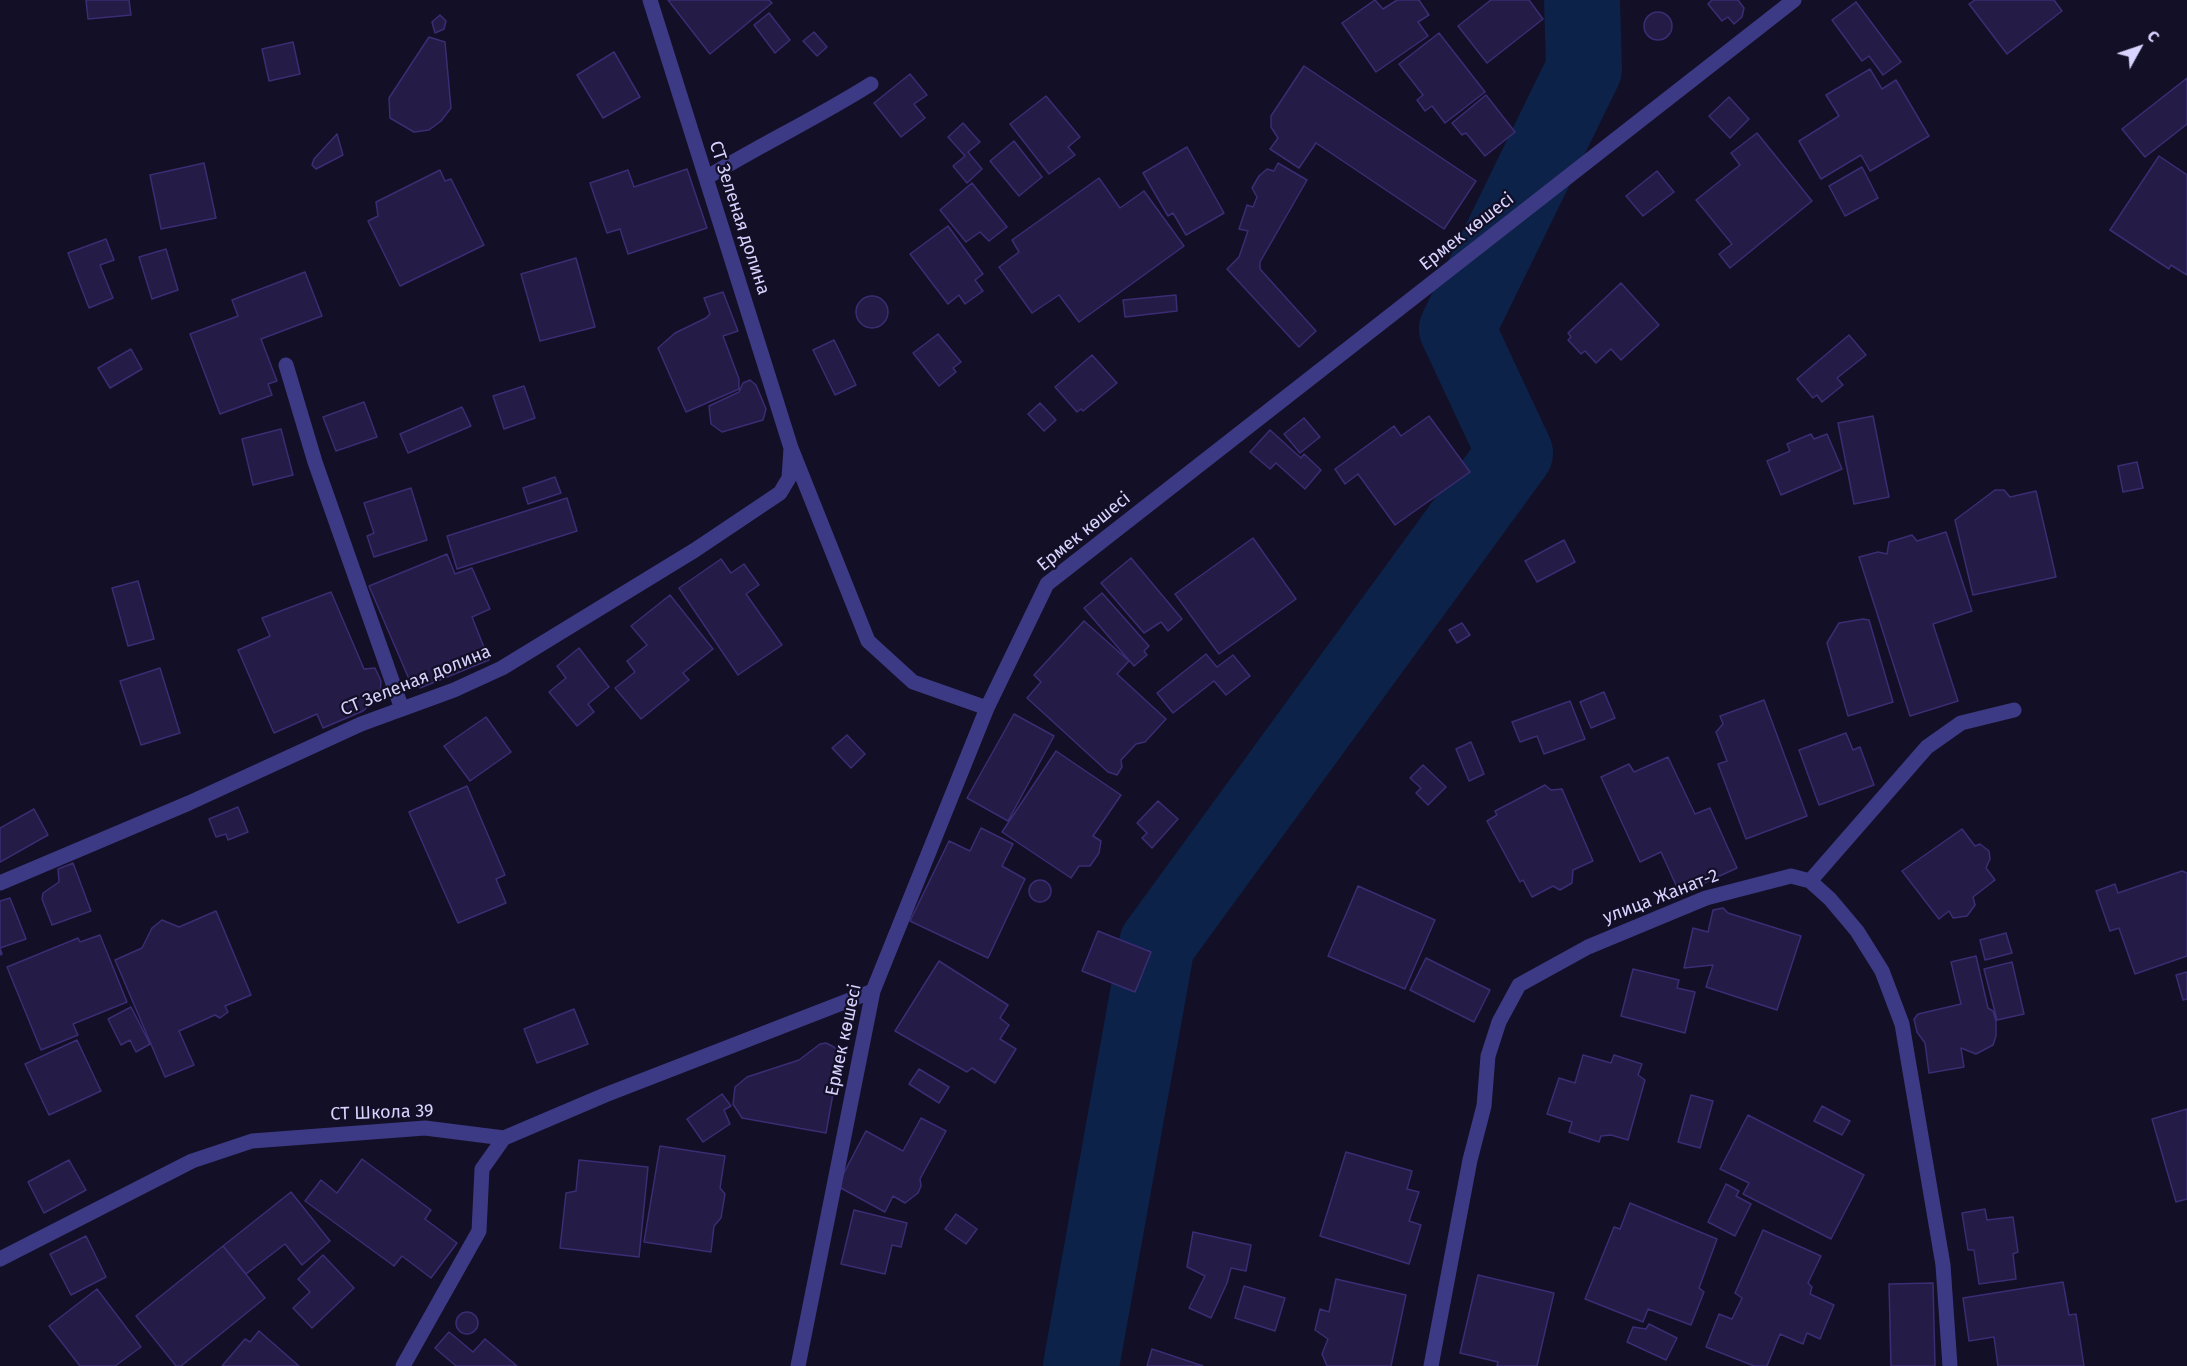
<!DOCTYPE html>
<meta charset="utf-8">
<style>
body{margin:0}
#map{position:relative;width:2187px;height:1366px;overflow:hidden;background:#130f26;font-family:"Fira Sans",sans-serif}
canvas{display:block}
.north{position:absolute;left:2109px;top:18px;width:60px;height:60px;-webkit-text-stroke:4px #130f26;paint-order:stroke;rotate:50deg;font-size:16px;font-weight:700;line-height:24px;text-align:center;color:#d9d4ff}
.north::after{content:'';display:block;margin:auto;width:21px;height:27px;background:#d9d4ff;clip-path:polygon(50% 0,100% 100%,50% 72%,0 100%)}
</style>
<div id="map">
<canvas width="2187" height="1366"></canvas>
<div class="north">С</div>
</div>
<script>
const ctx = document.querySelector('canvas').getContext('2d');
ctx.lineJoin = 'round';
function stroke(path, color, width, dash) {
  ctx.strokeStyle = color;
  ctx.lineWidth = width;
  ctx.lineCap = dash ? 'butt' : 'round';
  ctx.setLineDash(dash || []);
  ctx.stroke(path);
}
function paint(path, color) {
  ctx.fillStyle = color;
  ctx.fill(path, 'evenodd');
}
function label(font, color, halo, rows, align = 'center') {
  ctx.font = font + ' "Fira Sans",sans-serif';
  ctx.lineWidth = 4.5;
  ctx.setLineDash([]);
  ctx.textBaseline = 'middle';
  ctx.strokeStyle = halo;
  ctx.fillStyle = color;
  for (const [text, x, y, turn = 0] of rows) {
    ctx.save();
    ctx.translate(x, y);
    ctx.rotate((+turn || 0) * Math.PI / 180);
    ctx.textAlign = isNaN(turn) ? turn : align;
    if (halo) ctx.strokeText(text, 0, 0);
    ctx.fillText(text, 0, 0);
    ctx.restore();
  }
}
stroke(new Path2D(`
 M 1081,1366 L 1157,944 L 1515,453 L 1457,329 L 1584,69 L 1582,0`), '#0c2248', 76);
const building = new Path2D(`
 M 86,0 L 129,0 L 131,15 L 88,19 Z
 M 668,0 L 769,0 L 772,3 L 710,54 Z
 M 1375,0 L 1383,9 L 1397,0 L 1419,0 L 1429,15 L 1418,22 L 1428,36 L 1376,72 L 1342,23 Z
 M 1491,0 L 1529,0 L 1543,19 L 1487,63 L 1458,26 Z
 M 1712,0 L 1738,0 L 1744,8 L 1742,17 L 1734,24 L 1728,17 L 1722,21 L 1708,4 Z
 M 1975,0 L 2054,0 L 2062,11 L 2007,54 L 1969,4 Z
 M 1856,2 L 1901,62 L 1883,75 L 1869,56 L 1862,61 L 1832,20 Z
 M1644 26a14 14 0 1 1 28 0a14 14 0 1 1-28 0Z
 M 769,13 L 790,40 L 775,53 L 754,25 Z
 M 440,15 L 446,21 L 444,29 L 435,33 L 432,22 Z
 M 814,32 L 827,47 L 817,56 L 803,41 Z
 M 1439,33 L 1485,92 L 1445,123 L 1432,106 L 1425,111 L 1417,100 L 1423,95 L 1399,64 Z
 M 429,37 L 445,42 L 451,108 L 441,121 L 429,130 L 414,132 L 390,118 L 389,98 Z
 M 293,42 L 300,74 L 269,81 L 262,49 Z
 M 614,52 L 640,97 L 603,118 L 577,75 Z
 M 1304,66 L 1476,181 L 1444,229 L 1316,143 L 1299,168 L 1270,149 L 1278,138 L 1271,127 L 1271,116 Z
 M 1870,69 L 1882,89 L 1896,80 L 1929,136 L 1870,171 L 1861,155 L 1821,179 L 1799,141 L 1839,116 L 1826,95 Z
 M 910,74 L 927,95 L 914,104 L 925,118 L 901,137 L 874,103 Z
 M 2187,78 L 2187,124 L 2145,157 L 2122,129 Z
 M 1486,95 L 1515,132 L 1485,156 L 1466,133 L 1462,135 L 1452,123 Z
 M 1046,96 L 1080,137 L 1068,147 L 1075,155 L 1049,174 L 1010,124 Z
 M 1729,97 L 1749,119 L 1730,138 L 1709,116 Z
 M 963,123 L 980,142 L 968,152 L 982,169 L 967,183 L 953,166 L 965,156 L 948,137 Z
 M 1757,133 L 1812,201 L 1730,268 L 1719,254 L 1732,244 L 1696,200 L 1740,165 L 1731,153 Z
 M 337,134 L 343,155 L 316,169 L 312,165 L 314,159 Z
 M 1014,141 L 1042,177 L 1019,196 L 990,161 Z
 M 1187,147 L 1224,213 L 1186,235 L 1173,213 L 1168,216 L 1143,173 Z
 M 2159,156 L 2187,175 L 2187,275 L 2171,265 L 2169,269 L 2110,230 Z
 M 204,163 L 216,218 L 161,229 L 150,175 Z
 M 1278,163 L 1307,180 L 1260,262 L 1260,269 L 1316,331 L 1299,347 L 1227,269 L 1239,257 L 1248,231 L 1239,229 L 1247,205 L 1253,207 L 1257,197 L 1252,188 L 1259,176 L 1267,169 L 1274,171 Z
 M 1862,167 L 1878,198 L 1845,216 L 1829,186 Z
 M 687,169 L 707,228 L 628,254 L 620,229 L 607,233 L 590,183 L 628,170 L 634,187 Z
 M 440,170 L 445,181 L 451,179 L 484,245 L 400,286 L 368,221 L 378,216 L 376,202 Z
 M 1657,171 L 1674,192 L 1643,216 L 1626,196 Z
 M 1099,178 L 1120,208 L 1144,191 L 1184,246 L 1079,322 L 1059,295 L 1032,313 L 999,267 L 1019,252 L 1012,240 Z
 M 972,183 L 1007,227 L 989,241 L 980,232 L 966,242 L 940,210 Z
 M 948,226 L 983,274 L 975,280 L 983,291 L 965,304 L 959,295 L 948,304 L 910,254 Z
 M 106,239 L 114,260 L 100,265 L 113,298 L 89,308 L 68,253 Z
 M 166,249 L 178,290 L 152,299 L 139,257 Z
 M 576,258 L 595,327 L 540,341 L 521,274 Z
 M 305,272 L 322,316 L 261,339 L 277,381 L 268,384 L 272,395 L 220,414 L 190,334 L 238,316 L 232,300 Z
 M 1621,283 L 1659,325 L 1621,360 L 1611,349 L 1596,363 L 1585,351 L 1581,354 L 1568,340 L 1571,337 L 1568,333 Z
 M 723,292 L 738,331 L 723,336 L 739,379 L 739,389 L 686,412 L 658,348 L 675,333 L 706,318 L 710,314 L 704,298 Z
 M 1176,295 L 1177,311 L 1125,317 L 1123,300 Z
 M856 312a16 16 0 1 1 32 0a16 16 0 1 1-32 0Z
 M 938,334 L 961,362 L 953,368 L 956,372 L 939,386 L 913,353 Z
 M 1849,335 L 1866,355 L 1837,378 L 1843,385 L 1822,402 L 1817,395 L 1813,398 L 1797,379 Z
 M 834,340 L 856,385 L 835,395 L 813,350 Z
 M 131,349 L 142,369 L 110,388 L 98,368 Z
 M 1092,355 L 1117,383 L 1083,411 L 1081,409 L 1077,412 L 1055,387 Z
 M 750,380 L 756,385 L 766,409 L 763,420 L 722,432 L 711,424 L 709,406 L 739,392 L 743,383 Z
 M 524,386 L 535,418 L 504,429 L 493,396 Z
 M 364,402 L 377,437 L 336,451 L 323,417 Z
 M 1040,403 L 1056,420 L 1044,431 L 1028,414 Z
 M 462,407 L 471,426 L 408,453 L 400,434 Z
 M 1429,416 L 1470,472 L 1395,525 L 1358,474 L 1345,484 L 1335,469 L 1394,426 L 1401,436 Z
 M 1873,416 L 1889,497 L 1854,504 L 1838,423 Z
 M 1304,418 L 1320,437 L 1300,453 L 1284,434 Z
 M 281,429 L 293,475 L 253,485 L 242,439 Z
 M 1270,430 L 1301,458 L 1304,454 L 1321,470 L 1305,489 L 1276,463 L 1270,469 L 1250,452 Z
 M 1811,434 L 1814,439 L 1827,434 L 1842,469 L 1781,495 L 1767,461 L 1790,451 L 1787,444 Z
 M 2137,462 L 2143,488 L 2123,492 L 2118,466 Z
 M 555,477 L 561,493 L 528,504 L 523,488 Z
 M 411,488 L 427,540 L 374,557 L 367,536 L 374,533 L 364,503 Z
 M 1995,490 L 2004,490 L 2010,497 L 2036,491 L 2056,577 L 1973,595 L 1955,520 Z
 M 567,498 L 577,531 L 457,569 L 447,536 Z
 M 1946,532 L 1972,611 L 1933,624 L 1958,701 L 1910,716 L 1859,557 L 1878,552 L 1887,554 L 1889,542 L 1912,535 L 1917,541 Z
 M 1253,538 L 1296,599 L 1219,654 L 1175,594 Z
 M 1564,540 L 1575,562 L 1537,582 L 1525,561 Z
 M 447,554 L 455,574 L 472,568 L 490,609 L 472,617 L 489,660 L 420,688 L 415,676 L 409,679 L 369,586 Z
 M 1131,558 L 1182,619 L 1168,631 L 1161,622 L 1144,633 L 1101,583 Z
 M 721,559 L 731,573 L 744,564 L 759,585 L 746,594 L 782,645 L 738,675 L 679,588 Z
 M 138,581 L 154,639 L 128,646 L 112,588 Z
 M 331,592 L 364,669 L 375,668 L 381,681 L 380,695 L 363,711 L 323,728 L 317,714 L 274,733 L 238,650 L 270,636 L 262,618 Z
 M 1102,593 L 1149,646 L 1144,651 L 1147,655 L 1134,666 L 1084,608 Z
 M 670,595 L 713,649 L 683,673 L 689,680 L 641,719 L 615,688 L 635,672 L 627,661 L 647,645 L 631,626 Z
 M 1863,619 L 1869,620 L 1893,702 L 1848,716 L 1827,643 L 1839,623 Z
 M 1084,621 L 1129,661 L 1117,674 L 1166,719 L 1145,742 L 1136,744 L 1121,760 L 1122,767 L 1117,775 L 1108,772 L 1027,698 L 1041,682 L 1034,675 Z
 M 1462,623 L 1470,635 L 1457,643 L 1449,630 Z
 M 579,648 L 609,687 L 588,704 L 594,712 L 577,726 L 549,692 L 566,678 L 557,666 Z
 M 1206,654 L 1217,667 L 1233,655 L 1250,676 L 1226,695 L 1214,681 L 1173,713 L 1157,693 Z
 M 160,668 L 180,733 L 141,745 L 120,681 Z
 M 1604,692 L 1615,718 L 1591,728 L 1580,702 Z
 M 1764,700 L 1807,816 L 1746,839 L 1718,764 L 1727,761 L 1716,732 L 1723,724 L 1720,716 Z
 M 1570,701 L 1585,739 L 1544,754 L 1537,736 L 1520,742 L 1512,722 Z
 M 1014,714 L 1054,736 L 1008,821 L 967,798 Z
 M 486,717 L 511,752 L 470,781 L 444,746 Z
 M 1846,733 L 1853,750 L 1860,747 L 1874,785 L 1819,805 L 1799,750 Z
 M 847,735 L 865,754 L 851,768 L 832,748 Z
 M 1471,742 L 1484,774 L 1469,781 L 1456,749 Z
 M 1056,751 L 1121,795 L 1093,836 L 1101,841 L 1099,853 L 1090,866 L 1079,866 L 1071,878 L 1002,832 Z
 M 1668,757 L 1695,814 L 1710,808 L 1737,868 L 1680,894 L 1661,852 L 1640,862 L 1601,777 L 1629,764 L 1634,772 Z
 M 1423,765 L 1446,787 L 1428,805 L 1416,793 L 1421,788 L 1410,778 Z
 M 1545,785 L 1551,790 L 1562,789 L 1593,861 L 1573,870 L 1572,883 L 1560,890 L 1553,886 L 1532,897 L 1523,880 L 1520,882 L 1487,821 L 1497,815 L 1495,811 Z
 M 467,786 L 505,875 L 496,879 L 506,903 L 458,923 L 409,812 Z
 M 1158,801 L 1178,819 L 1152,848 L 1142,838 L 1147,833 L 1137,823 Z
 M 238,807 L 248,832 L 228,840 L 226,834 L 216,837 L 209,819 Z
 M 34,809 L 48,835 L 0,862 L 0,828 Z
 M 981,828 L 1013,844 L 1002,866 L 1025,879 L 988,958 L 910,921 L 949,841 L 970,851 Z
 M 1962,829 L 1975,846 L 1980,844 L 1989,851 L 1990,859 L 1986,868 L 1995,880 L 1973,897 L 1975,905 L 1967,916 L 1953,918 L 1949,911 L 1939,919 L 1902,871 Z
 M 73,863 L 91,911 L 52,925 L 42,899 L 43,893 L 59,882 L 58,869 Z
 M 2182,871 L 2187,873 L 2187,956 L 2135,974 L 2119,928 L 2110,931 L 2096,891 L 2115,884 L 2118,893 Z
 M1029 891a11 11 0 1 1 22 0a11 11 0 1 1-22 0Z
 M 1358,886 L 1435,920 L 1405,989 L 1328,956 Z
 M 10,898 L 26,939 L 0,948 L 2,954 L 0,955 L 0,901 Z
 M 1723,908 L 1728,913 L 1801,936 L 1777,1010 L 1706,987 L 1713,965 L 1684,968 L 1693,928 L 1708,932 L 1713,910 Z
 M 216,911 L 251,995 L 225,1006 L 228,1012 L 220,1018 L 215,1015 L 179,1031 L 194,1065 L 165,1077 L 115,960 L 142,948 L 152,928 L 162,920 L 179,927 Z
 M 1098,931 L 1151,952 L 1135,992 L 1082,971 Z
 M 2006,933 L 2012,953 L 1985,960 L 1980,940 Z
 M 100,935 L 127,1002 L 73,1024 L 78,1035 L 41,1050 L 7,967 L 78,938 L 80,942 Z
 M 1976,956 L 1988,1008 L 1993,1011 L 1996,1021 L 1996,1036 L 1993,1045 L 1976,1054 L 1961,1048 L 1964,1067 L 1929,1073 L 1925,1043 L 1917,1032 L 1914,1019 L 1918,1014 L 1961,1004 L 1951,962 Z
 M 1426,958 L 1490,990 L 1474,1022 L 1410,990 Z
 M 939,961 L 1008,1005 L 1000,1018 L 1009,1025 L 1000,1039 L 1016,1049 L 995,1083 L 972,1068 L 967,1072 L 895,1031 Z
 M 2012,962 L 2024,1014 L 1997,1020 L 1984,969 Z
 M 1633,969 L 1679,980 L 1677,988 L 1695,992 L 1685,1033 L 1621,1016 Z
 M 2187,972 L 2187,999 L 2183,1000 L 2176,975 Z
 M 131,1007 L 150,1044 L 136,1052 L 130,1040 L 121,1045 L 108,1019 Z
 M 574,1009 L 588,1044 L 537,1063 L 524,1029 Z
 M 77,1040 L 101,1091 L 49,1115 L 25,1064 Z
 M 826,1043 L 834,1047 L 840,1054 L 826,1133 L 742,1118 L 733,1104 L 735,1087 L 747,1077 L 799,1060 L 820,1044 Z
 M 1583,1055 L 1611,1063 L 1614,1055 L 1642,1064 L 1638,1075 L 1645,1080 L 1628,1140 L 1611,1135 L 1601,1136 L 1599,1142 L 1569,1132 L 1572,1122 L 1547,1114 L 1559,1078 L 1575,1083 Z
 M 919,1069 L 949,1087 L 939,1103 L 909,1084 Z
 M 722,1094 L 731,1106 L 724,1110 L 730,1124 L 703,1142 L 687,1119 Z
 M 1691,1095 L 1713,1101 L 1700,1148 L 1678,1142 Z
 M 1822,1106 L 1850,1121 L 1842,1135 L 1814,1121 Z
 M 2187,1109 L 2187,1199 L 2176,1202 L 2152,1119 Z
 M 1748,1115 L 1864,1175 L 1831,1239 L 1743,1194 L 1749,1183 L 1720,1169 Z
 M 921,1118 L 946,1131 L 920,1179 L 921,1186 L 918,1193 L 905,1203 L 893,1196 L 885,1212 L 837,1186 L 866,1131 L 903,1151 Z
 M 660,1146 L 725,1156 L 720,1188 L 725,1194 L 721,1218 L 714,1226 L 711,1252 L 644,1242 Z
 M 1346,1152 L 1412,1171 L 1407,1189 L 1419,1192 L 1409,1221 L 1421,1225 L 1409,1264 L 1320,1236 Z
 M 362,1159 L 431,1210 L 425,1219 L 457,1243 L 431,1278 L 402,1256 L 394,1266 L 305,1201 L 321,1180 L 337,1193 Z
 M 69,1160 L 86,1190 L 44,1213 L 28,1182 Z
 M 579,1160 L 648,1167 L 639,1257 L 560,1248 L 566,1193 L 576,1191 Z
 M 1726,1184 L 1739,1191 L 1736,1196 L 1751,1204 L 1735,1236 L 1708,1222 Z
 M 291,1192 L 330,1241 L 302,1265 L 285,1244 L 246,1274 L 223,1246 Z
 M 1630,1203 L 1717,1239 L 1699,1288 L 1704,1292 L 1691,1325 L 1648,1309 L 1643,1322 L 1585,1299 L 1614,1227 L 1620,1229 Z
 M 1985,1209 L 1987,1220 L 2013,1217 L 2018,1252 L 2013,1254 L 2016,1279 L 1979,1284 L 1974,1250 L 1968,1250 L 1962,1213 Z
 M 854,1210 L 907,1223 L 901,1247 L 892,1245 L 885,1274 L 841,1264 Z
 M 956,1214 L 977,1229 L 966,1244 L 945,1229 Z
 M 1763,1230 L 1821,1256 L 1808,1283 L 1812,1287 L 1810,1294 L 1834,1305 L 1820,1339 L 1807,1333 L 1803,1344 L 1780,1334 L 1767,1366 L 1754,1366 L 1706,1347 L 1719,1314 L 1732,1319 L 1742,1298 L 1735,1293 Z
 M 1193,1232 L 1251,1245 L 1246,1271 L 1231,1268 L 1227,1283 L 1211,1318 L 1189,1308 L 1205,1276 L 1187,1267 Z
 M 86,1236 L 106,1277 L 71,1295 L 50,1254 Z
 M 223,1246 L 265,1298 L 181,1366 L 176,1366 L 136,1316 Z
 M 323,1255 L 354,1288 L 312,1328 L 293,1308 L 310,1292 L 298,1279 Z
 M 1478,1275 L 1554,1293 L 1537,1366 L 1497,1366 L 1498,1362 L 1460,1353 Z
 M 1336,1279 L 1406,1295 L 1391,1366 L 1327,1366 L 1322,1354 L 1328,1339 L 1315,1330 L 1320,1309 L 1329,1312 Z
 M 2063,1282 L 2069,1315 L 2076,1314 L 2084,1366 L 1998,1366 L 1994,1337 L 1969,1341 L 1963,1298 Z
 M 1933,1283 L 1935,1366 L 1891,1366 L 1889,1284 Z
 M 1244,1286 L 1285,1298 L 1275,1331 L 1235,1318 Z
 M 97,1289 L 141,1347 L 115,1366 L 80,1366 L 49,1326 Z
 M456 1323a11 11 0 1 1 22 0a11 11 0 1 1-22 0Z
 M 1649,1324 L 1677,1338 L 1666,1360 L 1627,1342 L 1633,1327 L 1646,1329 Z
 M 259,1331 L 299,1366 L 222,1366 L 245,1339 L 250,1342 Z
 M 449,1332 L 473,1352 L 485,1339 L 517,1366 L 456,1366 L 435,1348 Z
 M 1152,1349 L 1203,1366 L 1147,1366 Z`);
paint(building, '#241b47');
stroke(building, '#3b2d73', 1.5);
stroke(new Path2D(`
 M 650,0 L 791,448 L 868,641 L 913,682 L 987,708
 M 706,178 C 760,145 817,118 871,84
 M 286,365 L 315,462 L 402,709
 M 1810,881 L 1927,747 L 1961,723 L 2014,710
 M 0,883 L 189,803 L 361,724 L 454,690 L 502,668 L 695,550 L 780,493 L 789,478 L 791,448
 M 0,1259 L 192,1161 L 252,1141 L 425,1128 L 504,1138 L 605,1095 L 873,991
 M 403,1366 L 479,1231 L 482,1169 L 504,1138
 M 798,1366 L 873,991 L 987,708 L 1047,584 L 1794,0
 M 1431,1366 L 1470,1160 L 1484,1106 L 1488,1056 L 1499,1022 L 1519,985 L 1588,947 L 1706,898 L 1791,876 L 1810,881 L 1830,899 L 1857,931 L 1882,971 L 1902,1024 L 1943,1265 L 1950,1366`), '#3d3a85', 15);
label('18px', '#d9d4ff', '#130f26', [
 ["СТ Зеленая долина",739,218,72],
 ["Ермек көшесі",1467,232,-38],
 ["Ермек көшесі",1084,532,-39],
 ["СТ Зеленая долина",416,681,-22],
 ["улица Жанат-2",1661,897,-21],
 ["Ермек көшесі",844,1040,-78],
 ["СТ Школа 39",382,1113,-2]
]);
</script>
